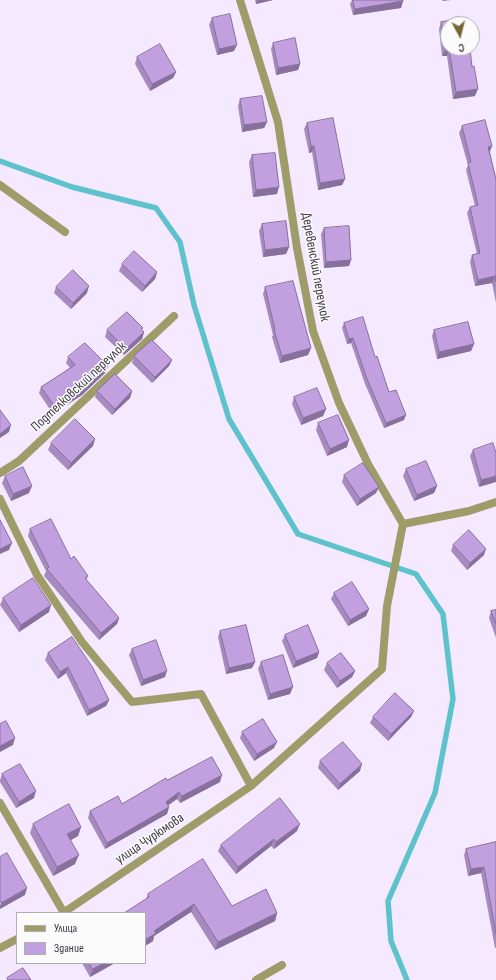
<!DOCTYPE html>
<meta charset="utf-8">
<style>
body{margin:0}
#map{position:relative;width:496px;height:980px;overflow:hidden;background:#f4e9fe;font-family:"Sofia Sans Condensed",sans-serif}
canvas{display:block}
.legend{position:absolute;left:16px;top:912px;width:130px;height:52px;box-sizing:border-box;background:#fbfbfb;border:1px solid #b1aeb3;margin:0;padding:5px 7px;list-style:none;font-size:12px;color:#413a47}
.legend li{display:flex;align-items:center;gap:8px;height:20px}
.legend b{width:20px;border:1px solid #b1aeb3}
.north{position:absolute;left:440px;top:16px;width:40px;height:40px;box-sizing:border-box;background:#fbfbfb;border:1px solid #b1aeb3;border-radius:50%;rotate:173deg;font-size:11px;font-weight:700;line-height:16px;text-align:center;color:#413a47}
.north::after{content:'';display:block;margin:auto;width:14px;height:18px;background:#766734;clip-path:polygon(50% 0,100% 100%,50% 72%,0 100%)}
</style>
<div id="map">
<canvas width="496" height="980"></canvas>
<ul class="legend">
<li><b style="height:5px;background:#9e9d6a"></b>Улица</li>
<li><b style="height:11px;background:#c2a0df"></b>Здание</li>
</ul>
<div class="north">С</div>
</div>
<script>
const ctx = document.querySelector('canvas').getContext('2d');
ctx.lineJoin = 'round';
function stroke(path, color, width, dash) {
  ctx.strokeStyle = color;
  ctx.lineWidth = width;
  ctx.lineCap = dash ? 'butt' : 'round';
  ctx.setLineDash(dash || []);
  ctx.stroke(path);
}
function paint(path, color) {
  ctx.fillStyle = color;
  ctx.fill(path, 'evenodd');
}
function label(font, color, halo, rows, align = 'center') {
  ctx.font = font + ' "Sofia Sans Condensed",sans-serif';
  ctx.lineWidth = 3;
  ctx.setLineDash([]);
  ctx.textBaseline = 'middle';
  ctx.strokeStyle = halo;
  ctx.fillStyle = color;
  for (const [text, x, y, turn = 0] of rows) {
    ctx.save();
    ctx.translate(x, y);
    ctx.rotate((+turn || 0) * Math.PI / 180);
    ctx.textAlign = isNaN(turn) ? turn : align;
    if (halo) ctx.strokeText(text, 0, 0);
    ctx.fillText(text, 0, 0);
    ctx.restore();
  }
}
stroke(new Path2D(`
 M 0,161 L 72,187 L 156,208 L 180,242 L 194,305 L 229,419 L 298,534 L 416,574 L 443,614 L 453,699 L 435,793 L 388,901 L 391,941 L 407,980`), '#5ec2cd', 5.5);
stroke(new Path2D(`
 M 240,0 L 278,122 L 297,248 L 313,331 L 339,403 L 368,464 L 403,524
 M 0,185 L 65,232
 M 0,473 L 19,461 L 174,316
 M 0,499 L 37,575 L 82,642 L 132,702 L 201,694 L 251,786
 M 0,803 L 64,913
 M 63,913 L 251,786 L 382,669 L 387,606 L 403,524 L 469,511 L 496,502
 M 0,948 L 17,939
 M 256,980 L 282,965`), '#9e9d6a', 8);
paint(new Path2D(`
 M 255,0 L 273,0 L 256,4 Z
 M 352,0 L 403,0 L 403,1 L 401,8 L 353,15 L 350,4 Z
 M 212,18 L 234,51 L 217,55 L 209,25 Z
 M 441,22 L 472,67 L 475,96 L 453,99 L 447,56 L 442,56 L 439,29 Z
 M 273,43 L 300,64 L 298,70 L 276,75 L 271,49 Z
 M 137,57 L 176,72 L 173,78 L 150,91 L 135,64 Z
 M 240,99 L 267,122 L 264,128 L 242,132 L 238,106 Z
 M 307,123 L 345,179 L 342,185 L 318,190 L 312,152 L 309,153 L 304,129 Z
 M 462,126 L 492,146 L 490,152 L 496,179 L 496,303 L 492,283 L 475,286 L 470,262 L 472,255 L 477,254 L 467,213 L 470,207 L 475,206 L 466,170 L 468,165 L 459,133 Z
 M 252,155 L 277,194 L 253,197 L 249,162 Z
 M 262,224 L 289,247 L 286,254 L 263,257 L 259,231 Z
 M 324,228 L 351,260 L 349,266 L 324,268 L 321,234 Z
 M 122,264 L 157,272 L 155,279 L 142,292 L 119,271 Z
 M 56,287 L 87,293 L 71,309 L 54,293 Z
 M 265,287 L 311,348 L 308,355 L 280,363 L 272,337 L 273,335 L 263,294 Z
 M 344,323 L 375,357 L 389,392 L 404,420 L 384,428 L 365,384 L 351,343 L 347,344 L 342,328 Z
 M 107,330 L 142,330 L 144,332 L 142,339 L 124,355 L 105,337 Z
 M 434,330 L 474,344 L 471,351 L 437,359 L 432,336 Z
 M 134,356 L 172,360 L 169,366 L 152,383 L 132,363 Z
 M 68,357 L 108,366 L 105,373 L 82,395 L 53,414 L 39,393 L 41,387 L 70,368 L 66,363 Z
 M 97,391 L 132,391 L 130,398 L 112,415 L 95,397 Z
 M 294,397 L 326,409 L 323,416 L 301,425 L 292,404 Z
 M 318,423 L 347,447 L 327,456 L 316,430 Z
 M 51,443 L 93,446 L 68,470 L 48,450 Z
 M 473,450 L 496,453 L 479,487 L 470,456 Z
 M 406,469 L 437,486 L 434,493 L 414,501 L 403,476 Z
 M 344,475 L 376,493 L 357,506 L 342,482 Z
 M 5,476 L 29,493 L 11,501 L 2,483 Z
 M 30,529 L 71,559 L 88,576 L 86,580 L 119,618 L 117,624 L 99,640 L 44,576 L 46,571 L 28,536 Z
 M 453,545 L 484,555 L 467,570 L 451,551 Z
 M 334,593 L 369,609 L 366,616 L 348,626 L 331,599 Z
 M 3,598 L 49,612 L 19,632 L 0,605 Z
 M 496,610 L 496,638 L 489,618 L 491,611 Z
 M 220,631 L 255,662 L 252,668 L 226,674 L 218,637 Z
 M 285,635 L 319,652 L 317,658 L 293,668 L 282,641 Z
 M 72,637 L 109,700 L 106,706 L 87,716 L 66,673 L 58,679 L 45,660 L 48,653 Z
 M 132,649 L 165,677 L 141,686 L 129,655 Z
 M 261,662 L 290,694 L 268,700 L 258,669 Z
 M 327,663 L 355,671 L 352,677 L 337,688 L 324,670 Z
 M 373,717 L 411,717 L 388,741 L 370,723 Z
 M 242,732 L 274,748 L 254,761 L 240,738 Z
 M 320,761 L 360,771 L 338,790 L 318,768 Z
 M 2,774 L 34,798 L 16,808 L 0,782 L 0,780 Z
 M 167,780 L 220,782 L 180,803 L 177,799 L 168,805 L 169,807 L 167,814 L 105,849 L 88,818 L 90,811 L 122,804 Z
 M 33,824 L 81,827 L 78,836 L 71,840 L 75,864 L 53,876 L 30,833 Z
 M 297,831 L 274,849 L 271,846 L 236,874 L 218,851 L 221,845 Z
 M 496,842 L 496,948 L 495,948 L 481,873 L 468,876 L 464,855 L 466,849 Z
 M 148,894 L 232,906 L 277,913 L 275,921 L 215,950 L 191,912 L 154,936 L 153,941 L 145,946 L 145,913 L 146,899 Z
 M 82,963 L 115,963 L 90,977 Z`), '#a78ac0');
paint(new Path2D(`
 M 257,0 L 273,0 L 256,4 Z
 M 443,0 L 451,0 L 442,1 Z
 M 403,1 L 401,8 L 353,15 L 355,9 Z
 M 237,45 L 234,51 L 217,55 L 219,49 Z
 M 449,49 L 447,56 L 442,56 L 445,50 Z
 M 300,64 L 298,70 L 276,75 L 278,68 Z
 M 176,72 L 173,78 L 150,91 L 152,84 Z
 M 478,89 L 475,96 L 453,99 L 456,92 Z
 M 267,122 L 264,128 L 242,132 L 244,125 Z
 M 311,146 L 314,146 L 312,152 L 309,153 Z
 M 492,146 L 489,152 L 488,147 Z
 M 345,179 L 342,185 L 318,190 L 320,183 Z
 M 279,187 L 277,194 L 253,197 L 256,190 Z
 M 289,247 L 286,254 L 263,257 L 265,250 Z
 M 351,260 L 349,266 L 324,268 L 326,262 Z
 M 157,272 L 155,279 L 142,292 L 145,286 Z
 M 495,276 L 492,283 L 475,286 L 478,280 Z
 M 89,286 L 87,293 L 71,309 L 73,303 Z
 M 144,332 L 142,339 L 124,355 L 126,349 Z
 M 353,338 L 351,343 L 347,344 L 349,339 Z
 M 474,344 L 471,351 L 437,359 L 439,352 Z
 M 311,348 L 308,355 L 280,363 L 282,356 Z
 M 172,360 L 169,366 L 152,383 L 155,377 Z
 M 108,366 L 105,373 L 82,395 L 53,414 L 55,407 Z
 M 132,391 L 130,398 L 112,415 L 115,409 Z
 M 326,409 L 323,416 L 301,425 L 303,418 Z
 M 406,415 L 404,420 L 384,428 L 386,423 Z
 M 11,425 L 9,432 L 0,438 L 0,434 Z
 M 95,439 L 93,446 L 68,470 L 71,463 Z
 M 349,440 L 347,447 L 327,456 L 330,449 Z
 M 496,476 L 496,482 L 479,487 L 481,480 Z
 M 32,486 L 29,493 L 11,501 L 13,494 Z
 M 437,486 L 434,493 L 414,501 L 417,495 Z
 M 379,487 L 376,493 L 357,506 L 360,499 Z
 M 12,543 L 9,550 L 0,554 L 0,549 Z
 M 486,549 L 484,555 L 467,570 L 470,563 Z
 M 51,605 L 49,612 L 19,632 L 21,625 Z
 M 369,609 L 366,616 L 348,626 L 350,620 Z
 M 119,618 L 117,624 L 99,640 L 101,633 Z
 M 319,652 L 317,658 L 293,668 L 296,661 Z
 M 255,662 L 252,668 L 226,674 L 229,668 Z
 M 68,667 L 66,673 L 58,679 L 60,672 Z
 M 167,671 L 165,677 L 141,686 L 143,680 Z
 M 355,671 L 352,677 L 337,688 L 340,681 Z
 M 293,687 L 290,694 L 268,700 L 270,694 Z
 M 109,700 L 106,706 L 87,716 L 89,710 Z
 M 414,711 L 411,717 L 388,741 L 391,734 Z
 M 15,738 L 13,745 L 0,752 L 0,746 Z
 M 277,742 L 274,748 L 254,761 L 257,754 Z
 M 362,764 L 360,771 L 338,790 L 340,784 Z
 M 222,775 L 220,782 L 180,803 L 182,796 Z
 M 36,791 L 34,798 L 16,808 L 19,802 Z
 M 179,792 L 177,799 L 163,809 L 166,802 Z
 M 169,807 L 167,814 L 105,849 L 107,843 Z
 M 300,824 L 297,831 L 274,849 L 276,842 Z
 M 81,827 L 78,836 L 64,844 L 67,834 Z
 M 274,839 L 271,846 L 236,874 L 238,867 Z
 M 79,855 L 75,864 L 53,876 L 57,867 Z
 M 484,867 L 481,873 L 468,876 L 471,869 Z
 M 27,888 L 25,895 L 0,909 L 0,906 L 1,903 Z
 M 194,904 L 191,912 L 154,936 L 153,941 L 145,946 L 145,940 L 154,931 Z
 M 277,913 L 275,921 L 215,950 L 218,942 Z
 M 104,963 L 115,963 L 90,977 L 93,969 Z`), '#88709c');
const building = new Path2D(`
 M 353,0 L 403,0 L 403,1 L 355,9 Z
 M 230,14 L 237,45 L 219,49 L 212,18 Z
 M 466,19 L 467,24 L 448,24 L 448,48 L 470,48 L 472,67 L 474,66 L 478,89 L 456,92 L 449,49 L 445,50 L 441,22 Z
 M 295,38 L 300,64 L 278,68 L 273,43 Z
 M 160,44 L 176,72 L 152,84 L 137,57 Z
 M 262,96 L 267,122 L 244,125 L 240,99 Z
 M 333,118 L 345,179 L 320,183 L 314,146 L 311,146 L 307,123 Z
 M 485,120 L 492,146 L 488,147 L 496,179 L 496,282 L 495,276 L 478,280 L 472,255 L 480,253 L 470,207 L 478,205 L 468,163 L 471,162 L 462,126 Z
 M 275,153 L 279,187 L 256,190 L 252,155 Z
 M 286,221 L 289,247 L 265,250 L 262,224 Z
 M 349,226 L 351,260 L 326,262 L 324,228 Z
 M 134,251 L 157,272 L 145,286 L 122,264 Z
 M 73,270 L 89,286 L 73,303 L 56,287 Z
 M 293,281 L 311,348 L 282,356 L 274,330 L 275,330 L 265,287 Z
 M 127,312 L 143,328 L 141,329 L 144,332 L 126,349 L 107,330 Z
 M 363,317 L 375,357 L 377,356 L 389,392 L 396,390 L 406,415 L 386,423 L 367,379 L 353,338 L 349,339 L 344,323 Z
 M 468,322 L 474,344 L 439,352 L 434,330 Z
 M 152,340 L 172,360 L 155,377 L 134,356 Z
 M 85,343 L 108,366 L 84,388 L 55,407 L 41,387 L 75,365 L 68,357 Z
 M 115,374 L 132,391 L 115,409 L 97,391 Z
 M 317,388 L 326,409 L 303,418 L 294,397 Z
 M 0,410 L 11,425 L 0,434 Z
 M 338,415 L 349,440 L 330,449 L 318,423 Z
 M 75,419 L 95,439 L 71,463 L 51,443 Z
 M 493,443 L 496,453 L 496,476 L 481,480 L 473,450 Z
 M 426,461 L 437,486 L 417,495 L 406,469 Z
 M 363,463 L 379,487 L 360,499 L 344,475 Z
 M 23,467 L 32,486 L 13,494 L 5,476 Z
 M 51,519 L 71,559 L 74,556 L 88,576 L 85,578 L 119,618 L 101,633 L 47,569 L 49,567 L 30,529 Z
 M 0,520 L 12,543 L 0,549 Z
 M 469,530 L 486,549 L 470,563 L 453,545 Z
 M 33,578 L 51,605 L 21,625 L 3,598 Z
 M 352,582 L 369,609 L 350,620 L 334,593 Z
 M 496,610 L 496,624 L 491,611 Z
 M 246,625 L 255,662 L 229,668 L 220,631 Z
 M 308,625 L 319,652 L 296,661 L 285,635 Z
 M 72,637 L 93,668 L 109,700 L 89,710 L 68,667 L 60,672 L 48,653 Z
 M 156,640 L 167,671 L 143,680 L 132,649 Z
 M 341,653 L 355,671 L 340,681 L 327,663 Z
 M 283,655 L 293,687 L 270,694 L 261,662 Z
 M 395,693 L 414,711 L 391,734 L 373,717 Z
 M 263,719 L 277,742 L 257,754 L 242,732 Z
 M 6,721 L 15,738 L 0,746 L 0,724 Z
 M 343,742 L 362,764 L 340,784 L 320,761 Z
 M 212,757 L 222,775 L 182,796 L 179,792 L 166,802 L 169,807 L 107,843 L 90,811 L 118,796 L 122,804 L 166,778 L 167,780 Z
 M 20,764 L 36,791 L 19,802 L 2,774 Z
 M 280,798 L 300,824 L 276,842 L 274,839 L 238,867 L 221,845 Z
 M 69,804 L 81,827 L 67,834 L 79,855 L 57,867 L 33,824 Z
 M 496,842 L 496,934 L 484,867 L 471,869 L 466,849 Z
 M 7,853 L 27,888 L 1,903 L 0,901 L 0,857 Z
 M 203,859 L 232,906 L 266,889 L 277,913 L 218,942 L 194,904 L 154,931 L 156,933 L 145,940 L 145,913 L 124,913 L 149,897 L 148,894 Z
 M 89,963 L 104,963 L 93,969 Z
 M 23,968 L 31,980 L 8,980 L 7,978 Z`);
paint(building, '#c2a0df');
stroke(building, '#88709c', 1);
label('14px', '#413a47', '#fbfbfb', [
 ["Деревенский переулок",315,267,80],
 ["Подтелковский переулок",79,387,-43],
 ["улица Чурюмова",150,839,-34]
]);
</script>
